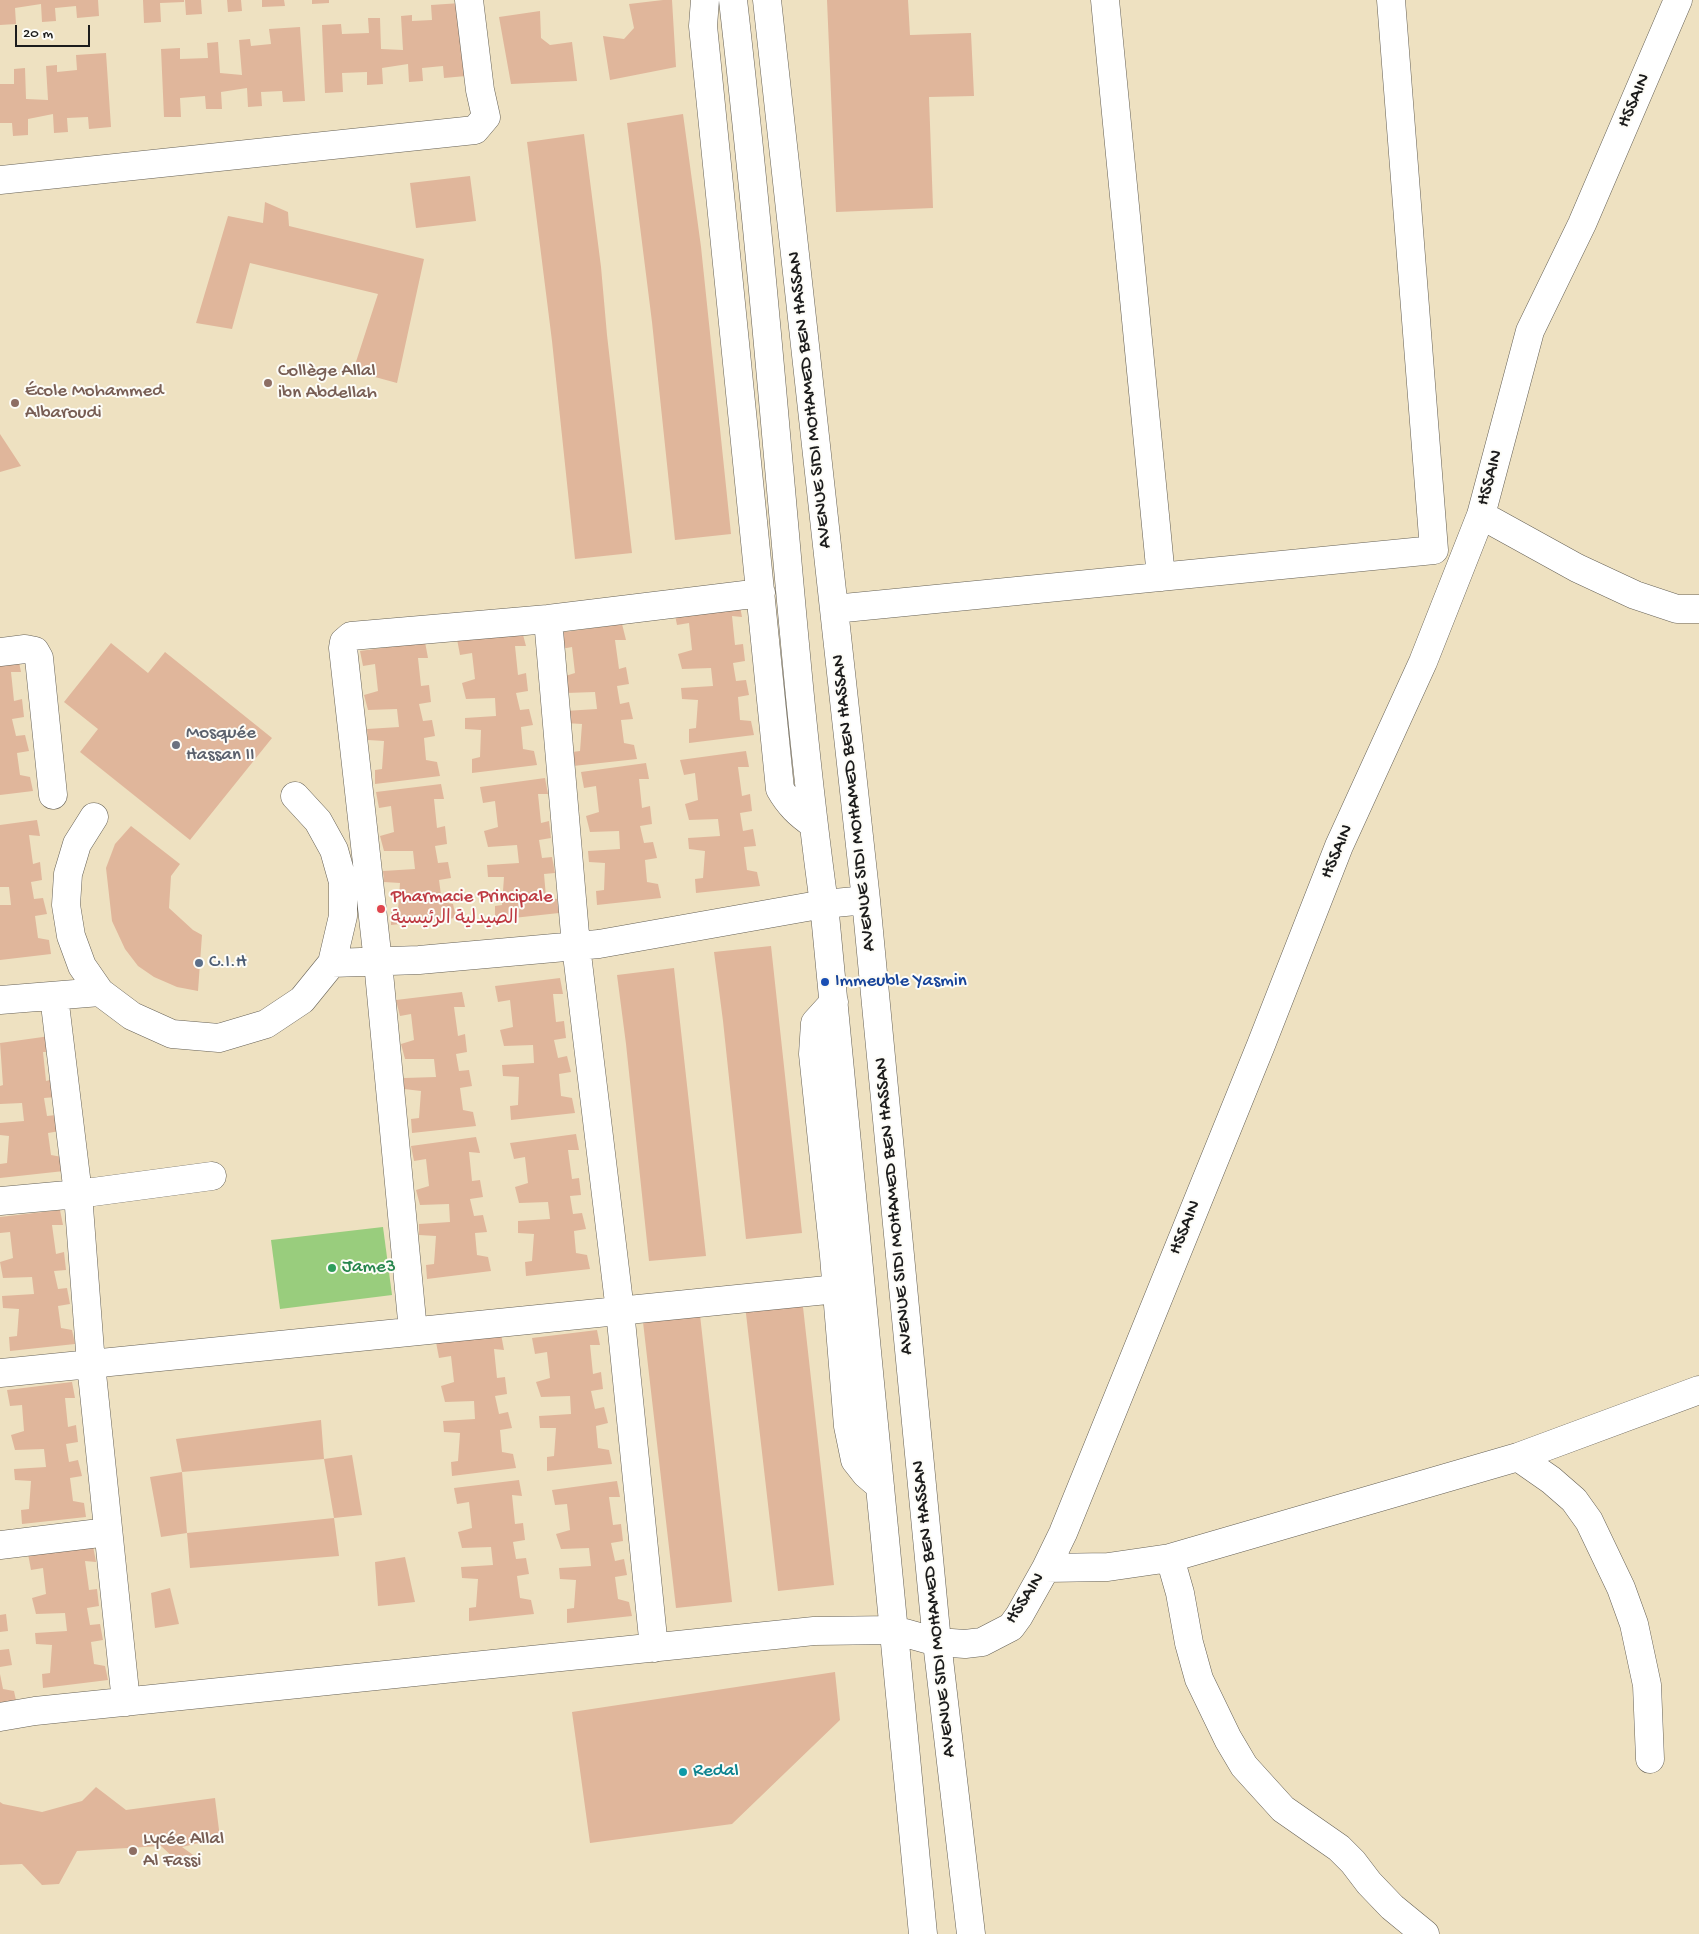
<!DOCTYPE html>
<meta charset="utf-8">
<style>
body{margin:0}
#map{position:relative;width:1699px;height:1934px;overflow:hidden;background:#eee1c1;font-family:"Gochi Hand",sans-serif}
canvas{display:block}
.scale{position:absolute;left:15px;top:25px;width:75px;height:22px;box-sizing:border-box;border:2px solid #1c1c1c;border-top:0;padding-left:6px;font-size:15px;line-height:18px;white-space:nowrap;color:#1c1c1c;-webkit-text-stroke:4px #fdfcf7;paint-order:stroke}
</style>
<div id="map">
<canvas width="1699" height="1934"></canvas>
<div class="scale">20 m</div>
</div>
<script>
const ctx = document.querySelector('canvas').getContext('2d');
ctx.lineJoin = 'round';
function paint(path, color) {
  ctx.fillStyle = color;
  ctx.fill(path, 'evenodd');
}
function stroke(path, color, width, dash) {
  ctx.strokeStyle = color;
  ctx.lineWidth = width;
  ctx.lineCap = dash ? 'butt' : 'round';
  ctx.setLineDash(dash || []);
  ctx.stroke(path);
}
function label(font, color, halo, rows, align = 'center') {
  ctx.font = font + ' "Gochi Hand","Playpen Sans Arabic",sans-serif';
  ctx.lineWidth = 4;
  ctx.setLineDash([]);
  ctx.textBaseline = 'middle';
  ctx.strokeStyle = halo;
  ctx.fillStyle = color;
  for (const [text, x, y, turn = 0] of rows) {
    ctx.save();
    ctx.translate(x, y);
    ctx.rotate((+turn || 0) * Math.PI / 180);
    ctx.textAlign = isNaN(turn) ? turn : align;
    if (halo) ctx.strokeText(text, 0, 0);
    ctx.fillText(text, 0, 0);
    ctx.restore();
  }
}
paint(new Path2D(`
 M 383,1227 L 392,1295 L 280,1309 L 271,1240 Z`), '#99cd7d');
paint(new Path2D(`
 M 0,0 L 98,0 L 99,16 L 77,18 L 76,6 L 55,8 L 56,21 L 42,22 L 41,4 L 15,8 L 16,24 L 0,25 Z
 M 143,0 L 184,0 L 184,2 L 160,3 L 161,22 L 144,23 Z
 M 185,0 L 201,0 L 202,14 L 186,15 Z
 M 227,0 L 241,0 L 242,11 L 228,12 Z
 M 262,0 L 284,0 L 285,6 L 262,7 Z
 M 312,0 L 329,0 L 329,3 L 312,4 Z
 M 663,0 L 672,0 L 676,67 L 610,80 L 603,36 L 624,39 L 634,28 L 629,4 Z
 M 827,0 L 908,0 L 910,35 L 971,33 L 974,96 L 929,97 L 933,208 L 836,212 Z
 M 461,3 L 466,76 L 444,78 L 443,66 L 422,68 L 423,81 L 409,82 L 408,64 L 382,68 L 383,84 L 367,85 L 367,72 L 342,73 L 343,92 L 325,93 L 322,25 L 341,24 L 342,34 L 369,33 L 368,18 L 380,18 L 381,49 L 403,50 L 401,16 L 412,15 L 412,21 L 432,20 L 431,5 Z
 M 540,11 L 541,38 L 550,45 L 572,42 L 577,81 L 511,84 L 499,17 Z
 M 300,27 L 305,101 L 283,102 L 282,91 L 261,92 L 262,106 L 248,107 L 247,88 L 221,92 L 222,109 L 206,109 L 205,96 L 180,98 L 181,117 L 164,117 L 161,49 L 180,48 L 180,59 L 208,58 L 207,43 L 218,42 L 220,73 L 242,75 L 239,40 L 250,39 L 251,46 L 271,44 L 269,29 Z
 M 106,53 L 111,127 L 89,129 L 88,117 L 67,118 L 68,132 L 54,133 L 53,114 L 28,119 L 28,135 L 13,136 L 12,123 L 0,123 L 0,84 L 14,84 L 14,69 L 25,68 L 26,99 L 48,100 L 46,66 L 57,65 L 57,72 L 77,70 L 76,55 Z
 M 683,114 L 701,247 L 731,534 L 675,540 L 652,322 L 627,123 Z
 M 584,134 L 601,267 L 607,335 L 632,553 L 575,559 L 552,341 L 527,142 Z
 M 470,176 L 476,221 L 416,228 L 410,183 Z
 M 265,202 L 288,212 L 289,226 L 424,259 L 397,383 L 353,371 L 378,294 L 250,263 L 232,329 L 196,323 L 228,216 L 263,223 Z
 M 0,434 L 21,466 L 0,472 Z
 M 739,601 L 742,617 L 732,616 L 735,645 L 743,644 L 745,661 L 733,663 L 736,681 L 746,680 L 749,695 L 738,697 L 740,720 L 751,721 L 754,735 L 689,743 L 689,729 L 696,728 L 698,700 L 682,699 L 681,688 L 713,686 L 711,668 L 682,669 L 678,654 L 692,650 L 689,623 L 677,625 L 674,610 Z
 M 622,624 L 626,640 L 615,640 L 619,669 L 626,667 L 629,684 L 617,686 L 620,704 L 629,702 L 633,719 L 621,720 L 624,743 L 634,745 L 637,759 L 573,766 L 572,752 L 580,751 L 582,724 L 565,723 L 565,711 L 597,709 L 595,692 L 566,693 L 562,677 L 575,673 L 572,647 L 561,649 L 557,633 Z
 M 522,631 L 526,646 L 515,646 L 518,675 L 526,673 L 528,691 L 516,693 L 520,710 L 529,709 L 533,725 L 521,727 L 523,749 L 534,751 L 537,765 L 472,773 L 472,759 L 480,757 L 481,730 L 465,729 L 465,718 L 496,716 L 495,698 L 466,699 L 462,683 L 475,679 L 472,653 L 460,655 L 457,639 Z
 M 425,642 L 428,658 L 418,658 L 421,686 L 429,685 L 431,702 L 419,704 L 423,721 L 432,720 L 435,736 L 424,738 L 426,760 L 437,762 L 440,776 L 375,784 L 375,770 L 382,769 L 384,741 L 368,740 L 367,729 L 399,727 L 397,709 L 368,710 L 364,695 L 378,691 L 375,664 L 363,666 L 360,651 Z
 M 111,643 L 148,673 L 165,652 L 272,738 L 190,840 L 80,752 L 98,729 L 64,702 Z
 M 18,657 L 21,672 L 11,672 L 14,701 L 22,699 L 24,717 L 12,719 L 16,736 L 25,735 L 29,751 L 17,753 L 20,775 L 30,777 L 33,791 L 0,795 L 0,659 Z
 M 746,751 L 749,767 L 738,767 L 742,796 L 750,794 L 752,811 L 740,813 L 743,831 L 753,829 L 756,846 L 744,847 L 747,870 L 757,872 L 760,886 L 696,893 L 695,879 L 703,878 L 705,851 L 689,849 L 688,838 L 720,836 L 718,819 L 689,820 L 685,804 L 698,800 L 695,773 L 684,775 L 680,760 Z
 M 646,763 L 649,779 L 639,779 L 642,808 L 650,806 L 652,824 L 640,826 L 644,843 L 653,842 L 657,858 L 645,860 L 647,882 L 658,884 L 661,898 L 597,905 L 596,891 L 604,890 L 605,863 L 589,862 L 588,851 L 620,849 L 619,831 L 590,832 L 586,816 L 599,812 L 596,786 L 584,788 L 581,772 Z
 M 545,778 L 548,794 L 538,794 L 541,823 L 549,821 L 551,838 L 539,840 L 542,858 L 552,857 L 555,873 L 544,874 L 546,897 L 557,899 L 559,913 L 495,920 L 495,906 L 502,905 L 504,877 L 488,877 L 487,865 L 519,863 L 517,845 L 488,847 L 484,831 L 498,827 L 495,801 L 483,803 L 480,787 Z
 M 441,784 L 444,799 L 434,799 L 437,828 L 445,826 L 447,844 L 435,846 L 438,863 L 448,862 L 451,878 L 439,880 L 442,902 L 453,904 L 456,918 L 391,925 L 391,911 L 398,910 L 400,883 L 384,882 L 383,871 L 415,869 L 413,851 L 384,851 L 380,836 L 394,832 L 391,806 L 379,808 L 376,792 Z
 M 37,820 L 40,836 L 29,835 L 33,864 L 40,862 L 42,880 L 31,882 L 34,899 L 43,898 L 47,914 L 35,916 L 38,938 L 49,940 L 51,954 L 0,960 L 0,905 L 11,905 L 9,887 L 0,887 L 0,825 Z
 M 131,826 L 180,864 L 171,876 L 169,908 L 193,930 L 202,935 L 198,991 L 177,987 L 154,977 L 138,966 L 125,949 L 112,921 L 106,868 L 115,844 Z
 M 771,946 L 802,1233 L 746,1239 L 723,1021 L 714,952 Z
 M 674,968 L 706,1256 L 649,1261 L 626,1044 L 617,975 Z
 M 560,978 L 563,994 L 553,994 L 556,1022 L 564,1021 L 566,1038 L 554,1040 L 558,1058 L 567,1056 L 571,1072 L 559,1074 L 561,1096 L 572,1098 L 575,1113 L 511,1120 L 510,1106 L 518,1105 L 519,1077 L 503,1076 L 502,1065 L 534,1063 L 533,1045 L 504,1046 L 500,1030 L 513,1027 L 510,1000 L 498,1002 L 495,986 Z
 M 462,992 L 465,1007 L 454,1007 L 458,1036 L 465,1034 L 467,1052 L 456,1054 L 459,1071 L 469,1070 L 472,1086 L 460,1088 L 463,1110 L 473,1112 L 476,1126 L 412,1133 L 411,1119 L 419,1118 L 421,1091 L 404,1089 L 404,1078 L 436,1077 L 434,1059 L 405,1059 L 401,1044 L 414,1040 L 411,1014 L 400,1016 L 396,1000 Z
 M 50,1036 L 53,1052 L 43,1052 L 46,1081 L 54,1079 L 56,1097 L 44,1098 L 47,1116 L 56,1115 L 60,1131 L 48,1133 L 51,1155 L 62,1157 L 64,1171 L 0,1178 L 0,1164 L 7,1163 L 9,1136 L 0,1135 L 0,1123 L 24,1121 L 22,1103 L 0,1104 L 0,1086 L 3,1085 L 0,1043 Z
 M 576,1134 L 579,1150 L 568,1150 L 572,1179 L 579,1178 L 581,1195 L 570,1196 L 573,1214 L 582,1213 L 586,1229 L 574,1231 L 576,1253 L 587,1255 L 590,1269 L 526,1276 L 525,1262 L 532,1261 L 534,1234 L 518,1233 L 518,1221 L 550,1219 L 548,1202 L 519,1203 L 515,1187 L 528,1183 L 525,1157 L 514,1159 L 510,1143 Z
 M 476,1137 L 480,1153 L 469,1152 L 472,1181 L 480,1180 L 483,1197 L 470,1199 L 474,1216 L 483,1215 L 487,1232 L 475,1233 L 477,1255 L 488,1257 L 491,1271 L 427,1279 L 426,1265 L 434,1264 L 436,1236 L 419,1235 L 419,1224 L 450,1222 L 449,1204 L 420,1205 L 416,1190 L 429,1186 L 426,1159 L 414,1161 L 411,1146 Z
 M 60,1210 L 63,1225 L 52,1225 L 56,1254 L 64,1252 L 66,1270 L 54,1271 L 58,1289 L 67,1288 L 70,1304 L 58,1306 L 61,1328 L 72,1330 L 75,1344 L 10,1351 L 9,1337 L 17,1336 L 19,1309 L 3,1308 L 2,1296 L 34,1294 L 32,1277 L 3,1278 L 0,1262 L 13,1258 L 10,1232 L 0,1233 L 0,1217 Z
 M 802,1298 L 834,1585 L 778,1591 L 745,1305 Z
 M 700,1315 L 732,1602 L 676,1608 L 643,1322 Z
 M 597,1330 L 600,1345 L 590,1345 L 593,1374 L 601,1372 L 603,1389 L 591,1391 L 595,1409 L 604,1407 L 608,1423 L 596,1426 L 598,1448 L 609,1450 L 612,1464 L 547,1471 L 547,1457 L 554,1456 L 556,1428 L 540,1428 L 539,1416 L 571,1414 L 570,1396 L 541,1397 L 536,1382 L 550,1378 L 547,1352 L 535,1354 L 532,1338 Z
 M 501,1334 L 504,1350 L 494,1349 L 497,1378 L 505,1377 L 507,1394 L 495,1396 L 499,1414 L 508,1412 L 512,1428 L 500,1430 L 502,1452 L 513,1454 L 516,1468 L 452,1476 L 451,1462 L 458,1461 L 460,1433 L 444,1432 L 443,1421 L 475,1419 L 474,1401 L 445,1402 L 441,1386 L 454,1382 L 451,1356 L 439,1358 L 436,1342 Z
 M 72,1382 L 75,1398 L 65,1398 L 68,1427 L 76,1425 L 78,1442 L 66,1444 L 69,1462 L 78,1460 L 82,1476 L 70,1478 L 73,1501 L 84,1503 L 86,1517 L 22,1524 L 21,1510 L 29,1509 L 31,1481 L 15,1480 L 14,1469 L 46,1467 L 44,1449 L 15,1450 L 11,1435 L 24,1431 L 22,1405 L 10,1406 L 7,1390 Z
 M 321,1420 L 324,1459 L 182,1472 L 176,1439 Z
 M 352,1455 L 362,1515 L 334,1518 L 324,1459 Z
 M 182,1472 L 187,1533 L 161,1537 L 150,1477 Z
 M 519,1480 L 522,1496 L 512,1495 L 515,1524 L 523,1523 L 525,1540 L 513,1542 L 516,1559 L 526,1558 L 529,1574 L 517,1576 L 520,1598 L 531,1600 L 534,1614 L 469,1621 L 469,1608 L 476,1607 L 478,1579 L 462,1578 L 461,1567 L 493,1565 L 491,1547 L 462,1548 L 458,1532 L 472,1528 L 469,1502 L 457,1504 L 454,1488 Z
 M 617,1481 L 620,1497 L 609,1497 L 613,1525 L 621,1524 L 623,1541 L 611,1543 L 615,1561 L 624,1559 L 627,1575 L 615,1577 L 618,1599 L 629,1602 L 632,1616 L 567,1623 L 567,1609 L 574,1608 L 576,1580 L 560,1579 L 559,1568 L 591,1566 L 589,1548 L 561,1549 L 556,1534 L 570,1530 L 567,1504 L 555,1505 L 552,1490 Z
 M 334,1518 L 339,1556 L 190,1568 L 187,1533 Z
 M 93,1546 L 96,1562 L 85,1561 L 89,1590 L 97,1589 L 99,1606 L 87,1608 L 90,1625 L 100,1624 L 103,1640 L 91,1642 L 94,1664 L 105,1666 L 108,1680 L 43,1688 L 42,1674 L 50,1673 L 52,1645 L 36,1644 L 35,1633 L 67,1631 L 65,1613 L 36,1614 L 32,1598 L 46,1594 L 43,1568 L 31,1570 L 28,1554 Z
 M 405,1557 L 415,1602 L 378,1606 L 375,1562 Z
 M 170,1588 L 179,1624 L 155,1628 L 151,1593 Z
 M 6,1614 L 8,1631 L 0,1632 L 0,1615 Z
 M 9,1649 L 12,1665 L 0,1667 L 0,1650 Z
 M 835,1672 L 840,1720 L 732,1824 L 590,1843 L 572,1712 Z
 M 0,1674 L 3,1689 L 14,1691 L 17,1705 L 0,1707 Z
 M 96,1787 L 126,1810 L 215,1798 L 220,1838 L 182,1847 L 196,1857 L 187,1870 L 161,1846 L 77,1851 L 59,1884 L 42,1885 L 22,1864 L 0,1865 L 0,1802 L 3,1804 L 42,1812 L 82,1801 Z`), '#e0b69b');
const minor = new Path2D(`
 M 705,0 L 703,26 L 780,789 C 789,805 799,814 813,824
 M 733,0 C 750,148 764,297 777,445 C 791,599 803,751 824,904 L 923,1934
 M 767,0 L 866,900 L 937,1642 L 971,1934
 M 1105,0 L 1161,577
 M 0,180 L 475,130 L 486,117 L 480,90 L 469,0
 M 1481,515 L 1577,568 L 1635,595 L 1677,609 L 1699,609
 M 834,609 L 1434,550 L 1391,0
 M 548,619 L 576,946 L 620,1311 L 654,1648
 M 0,652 L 25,649 L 35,651 L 39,658 L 53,795
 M 94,817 L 77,844 L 68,874 L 66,905 L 71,936 L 82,966 L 100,992 L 132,1016 L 172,1034 L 219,1038 L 266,1024 L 302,1000 L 332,963 L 343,916 L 343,882 L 334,850 L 318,821 L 295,796
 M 332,963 L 419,960 L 599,944 L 824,904 L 866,900
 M 54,996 L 78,1194 L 91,1364 L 126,1702
 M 0,1000 L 100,992
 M 834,1002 L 815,1023 L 813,1054 L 834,1256 L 848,1426 L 855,1460 L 866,1474 L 880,1486
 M 0,1201 L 78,1194 L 212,1176
 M 413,1331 L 378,962 L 343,648 L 344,642 L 351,636 L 548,619 L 761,593
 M 0,1373 L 837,1289
 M 1518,1457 L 1551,1480 L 1574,1500 L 1589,1521 L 1621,1588 L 1634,1624 L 1647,1685 L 1650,1759
 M 0,1545 L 108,1532
 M 1170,1558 L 1180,1593 L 1189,1643 L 1199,1679 L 1228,1739 L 1244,1766 L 1283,1809 L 1339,1848 L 1353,1862 L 1369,1883 L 1392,1907 L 1425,1934
 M 1046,1568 L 1108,1567 L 1170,1558 L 1518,1457 L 1699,1390
 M 0,1717 L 35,1711 L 814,1631 L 894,1630 L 937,1642 L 965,1644 L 982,1642 L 1011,1627 L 1019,1616 L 1046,1568 L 1063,1533 L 1261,1045 L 1339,846 L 1423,662 L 1481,515 L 1530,331 L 1582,224 L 1678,0`);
stroke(minor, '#666156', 29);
stroke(minor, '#fff', 28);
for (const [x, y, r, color] of [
 [268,383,5,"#8d6e63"],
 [15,403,5,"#8d6e63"],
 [176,745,5,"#6b7280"],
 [381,909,5,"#e0444e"],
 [199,963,5,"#5c6f8a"],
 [825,982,5,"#1a4fb4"],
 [332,1268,5,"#2e9e5b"],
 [683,1772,5,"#0f9aa8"],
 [133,1851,5,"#8d6e63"]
]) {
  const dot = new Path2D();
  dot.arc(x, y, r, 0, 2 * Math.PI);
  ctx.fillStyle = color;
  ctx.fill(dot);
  stroke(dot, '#fdfcf7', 2);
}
label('19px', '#1c1c1c', '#fdfcf7', [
 ["HSSAIN",1635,101,-67],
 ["AVENUE SIDI MOHAMED BEN HASSAN",811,400,-96],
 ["HSSAIN",1491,478,-75],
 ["AVENUE SIDI MOHAMED BEN HASSAN",855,803,-96],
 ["HSSAIN",1338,852,-67],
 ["AVENUE SIDI MOHAMED BEN HASSAN",895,1206,-95],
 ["HSSAIN",1186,1228,-68],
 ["HSSAIN",1026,1599,-57],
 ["AVENUE SIDI MOHAMED BEN HASSAN",935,1609,-96]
]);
label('19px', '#785e54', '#fdfcf7', [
 ["Collège Allal",278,372],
 ["ibn Abdellah",278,394],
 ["École Mohammed",25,392],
 ["Albaroudi",25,414],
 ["Lycée Allal",143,1840],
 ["Al Fassi",143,1862]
], 'left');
label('19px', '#5b616d', '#fdfcf7', [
 ["Mosquée",186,734],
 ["Hassan II",186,756]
], 'left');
label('19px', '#be3a42', '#fdfcf7', [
 ["Pharmacie Principale",391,898],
 ["الصيدلية الرئيسية",391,920]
], 'left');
label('19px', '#4e5e75', '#fdfcf7', [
 ["C.I.H",209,963]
], 'left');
label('19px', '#164399', '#fdfcf7', [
 ["Immeuble Yasmin",835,982]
], 'left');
label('19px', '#27864d', '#fdfcf7', [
 ["Jame3",342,1268]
], 'left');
label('19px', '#0d838f', '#fdfcf7', [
 ["Redal",693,1772]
], 'left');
</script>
